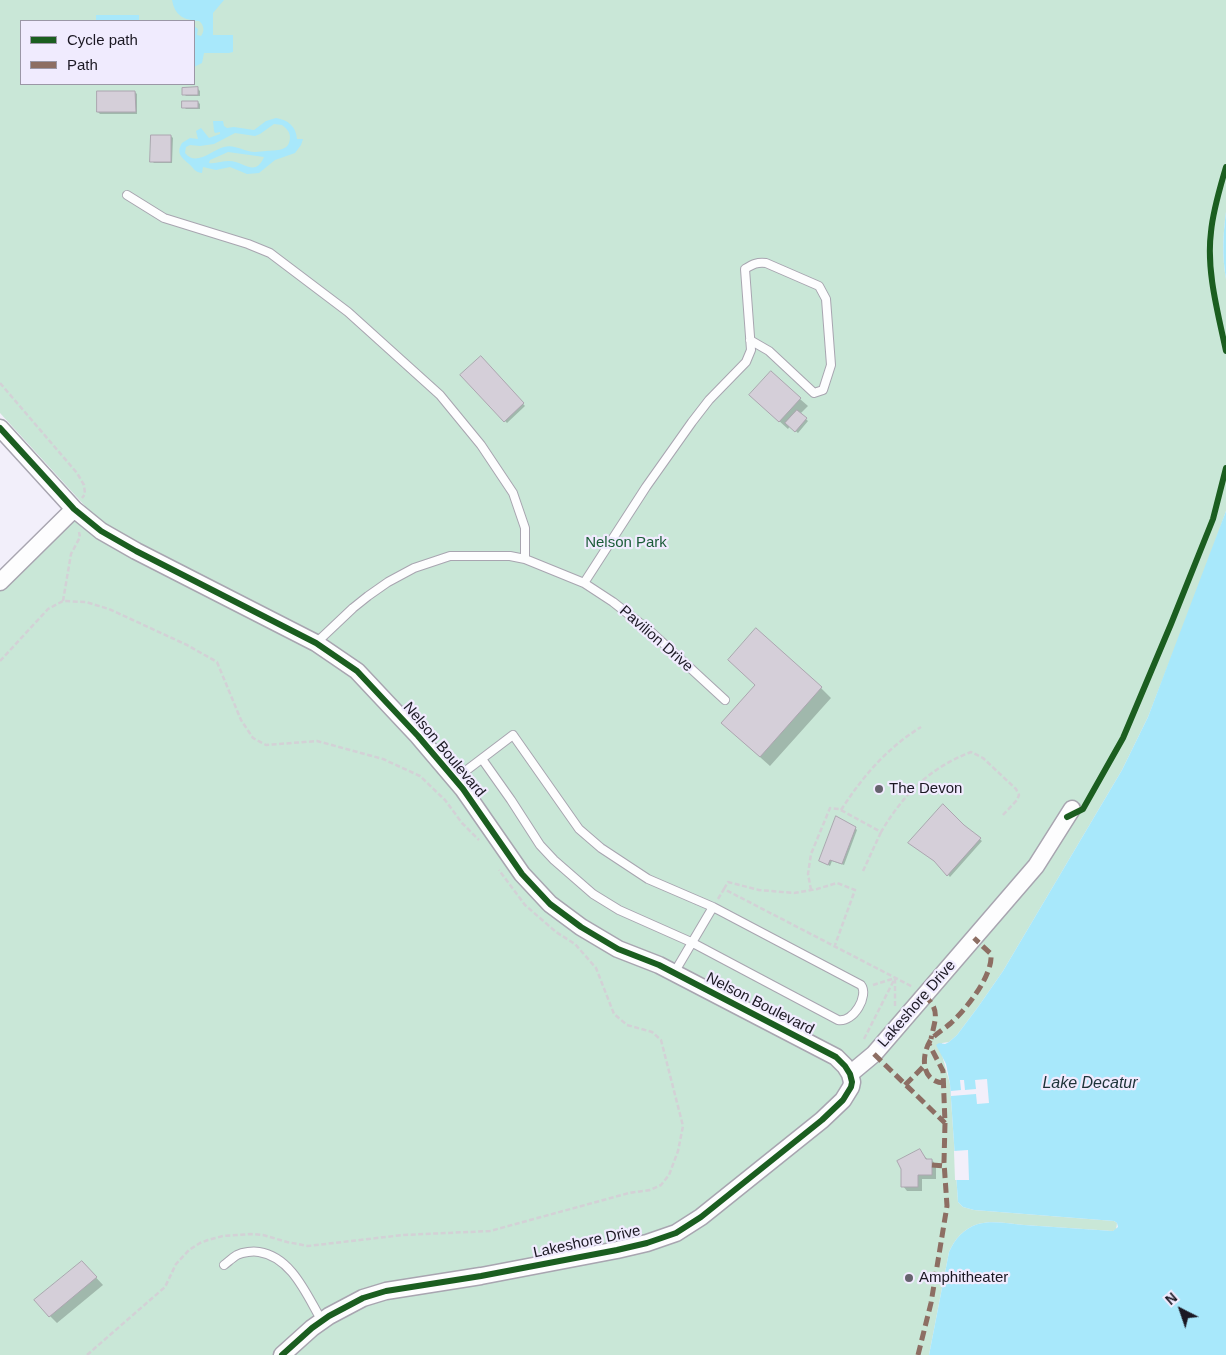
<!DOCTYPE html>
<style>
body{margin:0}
#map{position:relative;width:1226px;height:1355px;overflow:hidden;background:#f2effa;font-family:Helvetica,sans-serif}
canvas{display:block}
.legend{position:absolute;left:20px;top:20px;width:175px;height:65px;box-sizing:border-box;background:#f0ebfe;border:1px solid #9b97a6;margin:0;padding:6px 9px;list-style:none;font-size:15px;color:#1b1823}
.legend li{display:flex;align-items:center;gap:10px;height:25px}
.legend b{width:25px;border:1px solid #9b97a6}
.north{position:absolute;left:1156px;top:1285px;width:50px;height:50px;-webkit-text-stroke:4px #f0ebfe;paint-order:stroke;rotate:319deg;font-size:14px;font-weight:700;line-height:20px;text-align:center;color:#1b1823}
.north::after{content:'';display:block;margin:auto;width:18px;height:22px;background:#1b1823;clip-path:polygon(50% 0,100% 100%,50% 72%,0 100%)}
</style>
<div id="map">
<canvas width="1226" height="1355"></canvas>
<ul class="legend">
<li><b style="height:6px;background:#1b5e20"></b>Cycle path</li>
<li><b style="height:6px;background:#8d6e63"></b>Path</li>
</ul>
<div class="north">N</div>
</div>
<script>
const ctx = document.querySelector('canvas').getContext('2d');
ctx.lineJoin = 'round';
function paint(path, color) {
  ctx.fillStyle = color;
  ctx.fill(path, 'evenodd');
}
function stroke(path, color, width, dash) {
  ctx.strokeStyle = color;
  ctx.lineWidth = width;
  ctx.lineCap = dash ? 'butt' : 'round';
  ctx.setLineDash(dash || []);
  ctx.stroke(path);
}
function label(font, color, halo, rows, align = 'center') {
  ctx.font = font + ' Helvetica,sans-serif';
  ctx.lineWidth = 4.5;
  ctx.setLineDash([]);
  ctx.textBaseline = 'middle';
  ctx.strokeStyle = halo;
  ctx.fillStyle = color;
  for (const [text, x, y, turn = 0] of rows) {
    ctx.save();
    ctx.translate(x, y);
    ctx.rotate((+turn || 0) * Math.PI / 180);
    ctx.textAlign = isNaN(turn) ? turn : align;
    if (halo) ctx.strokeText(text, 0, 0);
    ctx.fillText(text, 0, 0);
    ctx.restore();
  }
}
paint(new Path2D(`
 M 0,0 L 1226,0 L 1226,212 C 1223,234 1222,256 1226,279 L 1226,511 L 1204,573 L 1148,717 L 1122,770 L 1003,971 L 978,1007 L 957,1035 L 949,1042 L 942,1043 L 942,1055 L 950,1084 L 958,1202 L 963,1207 L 974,1210 L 1114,1221 L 1117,1223 L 1116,1230 L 1113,1231 C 1083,1229 1054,1227 1024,1225 C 1010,1224 992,1220 978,1224 C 963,1229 955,1239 949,1252 L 929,1355 L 0,1355 L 0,590 L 85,506 L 0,413 ZM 21,21 L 194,21 L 194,84 L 21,84 Z`), '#c9e7d7');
paint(new Path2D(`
 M 172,0 L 224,0 L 213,13 L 213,35 L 233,35 L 233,52 L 229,53 L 204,53 L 202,63 L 194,67 L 194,26 L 198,29 L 197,35 L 201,36 C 205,31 204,25 199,21 C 184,20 175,16 172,0 Z
 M 96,15 L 139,15 L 139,21 L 100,21 L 100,20 L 96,20 Z
 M 276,118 C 288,120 296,126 297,139 L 303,139 L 301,145 L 295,153 L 275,160 L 259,173 L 247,174 L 230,167 L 216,170 L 203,167 L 202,173 C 194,172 194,168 189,164 C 181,157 176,153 182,143 L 190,138 L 198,139 L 196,131 L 201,128 L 209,138 L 220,134 L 220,132 L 215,133 L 214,131 L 213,121 L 223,121 L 224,126 L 227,128 L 234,127 L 254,130 L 266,121 ZM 274,124 L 282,125 C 286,128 290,132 290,137 C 290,152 276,150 266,151 C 263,151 259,152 255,152 C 244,152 235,144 224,147 C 212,150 196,167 185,153 L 186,147 L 190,145 L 200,146 L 214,144 L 235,133 L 255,136 L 260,134 ZM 228,152 L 264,157 C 255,178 244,161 229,161 C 222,161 216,164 209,163 L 210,160 Z
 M 1226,212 L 1226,279 C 1222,256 1223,234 1226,212 Z
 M 1226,511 L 1226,1355 L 929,1355 L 949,1252 C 955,1239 963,1229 978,1224 C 992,1220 1010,1224 1024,1225 C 1054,1227 1083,1229 1113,1231 L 1118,1227 L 1117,1223 L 1114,1221 L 974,1210 L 963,1207 L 958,1202 L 950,1084 L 946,1064 L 936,1045 L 939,1043 L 945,1044 L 949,1042 L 957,1035 L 978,1007 L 1003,971 L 1122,770 L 1148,717 Z`), '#a8e8fb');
paint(new Path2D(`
 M 987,1079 L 989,1103 L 977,1104 L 976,1094 L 951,1096 L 951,1091 L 961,1090 L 960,1080 L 964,1080 L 965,1090 L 976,1089 L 975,1080 Z
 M 968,1150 L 969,1180 L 955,1180 L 954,1151 Z`), '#f2effa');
paint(new Path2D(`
 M 198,89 L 200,91 L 200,96 L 186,96 L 184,94 Z
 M 135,92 L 137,94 L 137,114 L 100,114 L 98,112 Z
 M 198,102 L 200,104 L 200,109 L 186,109 L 184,107 Z
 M 171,136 L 173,138 L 172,163 L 154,163 L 152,161 Z
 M 481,358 L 525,406 L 507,423 L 462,375 Z
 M 800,399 L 808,406 L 800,414 L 808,421 L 798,433 L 790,426 L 788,429 L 758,402 Z
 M 757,685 L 821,688 L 831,698 L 770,766 L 733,733 Z
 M 963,826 L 982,841 L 950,877 L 937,862 Z
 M 855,828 L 857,830 L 844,865 L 832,861 L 830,866 L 820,861 Z
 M 920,1151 L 928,1160 L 932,1160 L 936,1165 L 936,1179 L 922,1179 L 922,1191 L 907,1191 L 903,1186 Z
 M 89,1270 L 103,1285 L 57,1323 L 50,1316 Z`), '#0003');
const building = new Path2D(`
 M 198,87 L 198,95 L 182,95 L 182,88 Z
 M 97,91 L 135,91 L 136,112 L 97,112 Z
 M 182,101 L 198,101 L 198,108 L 182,108 Z
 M 151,135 L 171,135 L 171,162 L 150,162 Z
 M 481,356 L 524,403 L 504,422 L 460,375 Z
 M 771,371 L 801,398 L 779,422 L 749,395 Z
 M 797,410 L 807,418 L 795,432 L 785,423 Z
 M 756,628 L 822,687 L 760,757 L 721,723 L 755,685 L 728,660 Z
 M 943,804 L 964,825 L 981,838 L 947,876 L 934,861 L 908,843 Z
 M 836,816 L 856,827 L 842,864 L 830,860 L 828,865 L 819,861 Z
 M 920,1149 L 926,1159 L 932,1159 L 932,1175 L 918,1175 L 918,1187 L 901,1187 L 901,1169 L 897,1161 Z
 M 82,1261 L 97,1277 L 49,1317 L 34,1300 Z`);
paint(building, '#d5cfd9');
stroke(building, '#aca6b0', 1);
const lane = new Path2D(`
 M 127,195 L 164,218 L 248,244 L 270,253 L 348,312 L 440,395 L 481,445 L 513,493 L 525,528 L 525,559
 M 584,583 L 646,487 L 692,422 L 709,400 L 746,362 L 751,350 L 745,269 C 753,264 757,262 766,263 L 819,286 L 826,299 L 831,365 L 823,390 L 814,393 L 769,351 L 750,340
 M 316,643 L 353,608 L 368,596 L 388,582 L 414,568 L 450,556 L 510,556 L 525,559 L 584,583 L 613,602 L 650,631 L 725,700
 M 455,779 L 513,735 L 579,829 L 601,848 L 648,879 L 713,907 L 861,985 C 869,995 854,1023 838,1020 L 691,942 L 619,910 L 593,894 L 554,860 L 540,845 L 511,800 L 482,759
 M 674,973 L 713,907
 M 224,1265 C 228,1262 232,1258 237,1255 C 243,1252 253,1251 259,1252 C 292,1257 307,1296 322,1321`);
const street = new Path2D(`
 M 0,428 L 74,509 L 101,531 L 136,551 L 316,643 L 357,671 L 418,736 L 463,789 L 522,874 L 550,904 L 581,927 L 618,949 L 659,965 L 836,1057 L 845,1066 L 850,1074 L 852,1082 L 851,1087 L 843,1100 L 822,1120 L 701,1217 L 676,1233 L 647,1243 L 617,1250 L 481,1276 L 386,1291 L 363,1298 L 329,1316 L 312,1328 L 282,1355
 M 0,582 L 74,509
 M 850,1074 L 874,1054 L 1036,866 L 1072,809`);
stroke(lane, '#a8a5b0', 10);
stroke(street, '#a8a5b0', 19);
stroke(new Path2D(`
 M 0,383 L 77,473 L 84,485 L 85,494 L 82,498
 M 63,601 L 71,554 L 80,537 L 79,532
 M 0,661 L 48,609 L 63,601 L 86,602 L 109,609 L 187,645 L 217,662 L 241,720 L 253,738 L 266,745 L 317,741 L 383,759 L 420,776 L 445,800 L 462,823 L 479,840
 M 841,810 C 863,776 887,748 921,727
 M 863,871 L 881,832
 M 724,889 L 728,882 L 759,890 L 794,893 L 817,889 L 837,883 L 855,890 L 835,945
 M 811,890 L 808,874 L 811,854 L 830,808 L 839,809 L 881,832 C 903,795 929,768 971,752 L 983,758 L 1016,789 L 1019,795 L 1017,800 L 1002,816
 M 718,899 L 724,889 L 913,987
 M 873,985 L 895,978
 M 895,1006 L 895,979
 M 864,1039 L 895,978
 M 87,1355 L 165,1287 L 176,1264 L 189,1250 L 200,1243 L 208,1240 L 223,1236 L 251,1234 L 263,1235 L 287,1242 L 308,1246 L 403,1235 L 490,1231 L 629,1193 L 650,1190 L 661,1185 L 669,1175 L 678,1151 L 683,1126 L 661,1040 L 652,1032 L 627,1025 L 614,1014 L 596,968 L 575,944 L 556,932 L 525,905 L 499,870`), '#d3d1d6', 2.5, [5, 2.5]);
stroke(lane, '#fdfdfe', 8);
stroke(street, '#fdfdfe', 16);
stroke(new Path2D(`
 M 924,995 C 941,1010 935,1019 931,1039
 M 874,1054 L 945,1123
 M 944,1083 C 921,1082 921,1056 930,1041 C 935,1034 944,1029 951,1023 C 966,1009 993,976 991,954 L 974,938
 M 905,1085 L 925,1065
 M 932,1165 L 944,1166
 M 918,1355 L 931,1303 L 947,1206 L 944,1162 L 945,1123 L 943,1071 L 929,1044`), '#8d6e63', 5, [10, 5]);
stroke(new Path2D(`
 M 1226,167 C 1220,188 1213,210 1211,232 C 1206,270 1218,313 1226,351
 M 0,428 L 74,509 L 101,531 L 136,551 L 316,643 L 357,671 L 418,736 L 463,789 L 522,874 L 550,904 L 581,927 L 618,949 L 659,965 L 836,1057 L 845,1066 L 850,1074 L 852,1082 L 851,1087 L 843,1100 L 822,1120 L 701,1217 L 676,1233 L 647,1243 L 617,1250 L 481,1276 L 386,1291 L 363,1298 L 329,1316 L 312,1328 L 282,1355
 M 1067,817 L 1083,809 L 1123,738 L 1171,624 L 1213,519 L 1226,468`), '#1b5e20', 6);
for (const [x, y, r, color] of [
 [879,789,5,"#66636e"],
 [909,1278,5,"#66636e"]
]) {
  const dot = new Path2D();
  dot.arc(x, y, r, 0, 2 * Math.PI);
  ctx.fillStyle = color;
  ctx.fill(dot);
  stroke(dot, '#f0ebfe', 2);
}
label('15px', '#1b5c38', '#f0ebfe', [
 ["Nelson Park",626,543]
]);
label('15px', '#1b1823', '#f0ebfe', [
 ["Pavilion Drive",656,639,41],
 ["Nelson Boulevard",444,750,50],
 ["Nelson Boulevard",760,1004,27],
 ["Lakeshore Drive",917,1004,-49],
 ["Lakeshore Drive",587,1242,-12]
]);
label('15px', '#1b1823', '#f0ebfe', [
 ["The Devon",889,789],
 ["Amphitheater",919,1278]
], 'left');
label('italic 16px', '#1e3339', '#f0ebfe', [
 ["Lake Decatur",1090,1084]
]);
</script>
